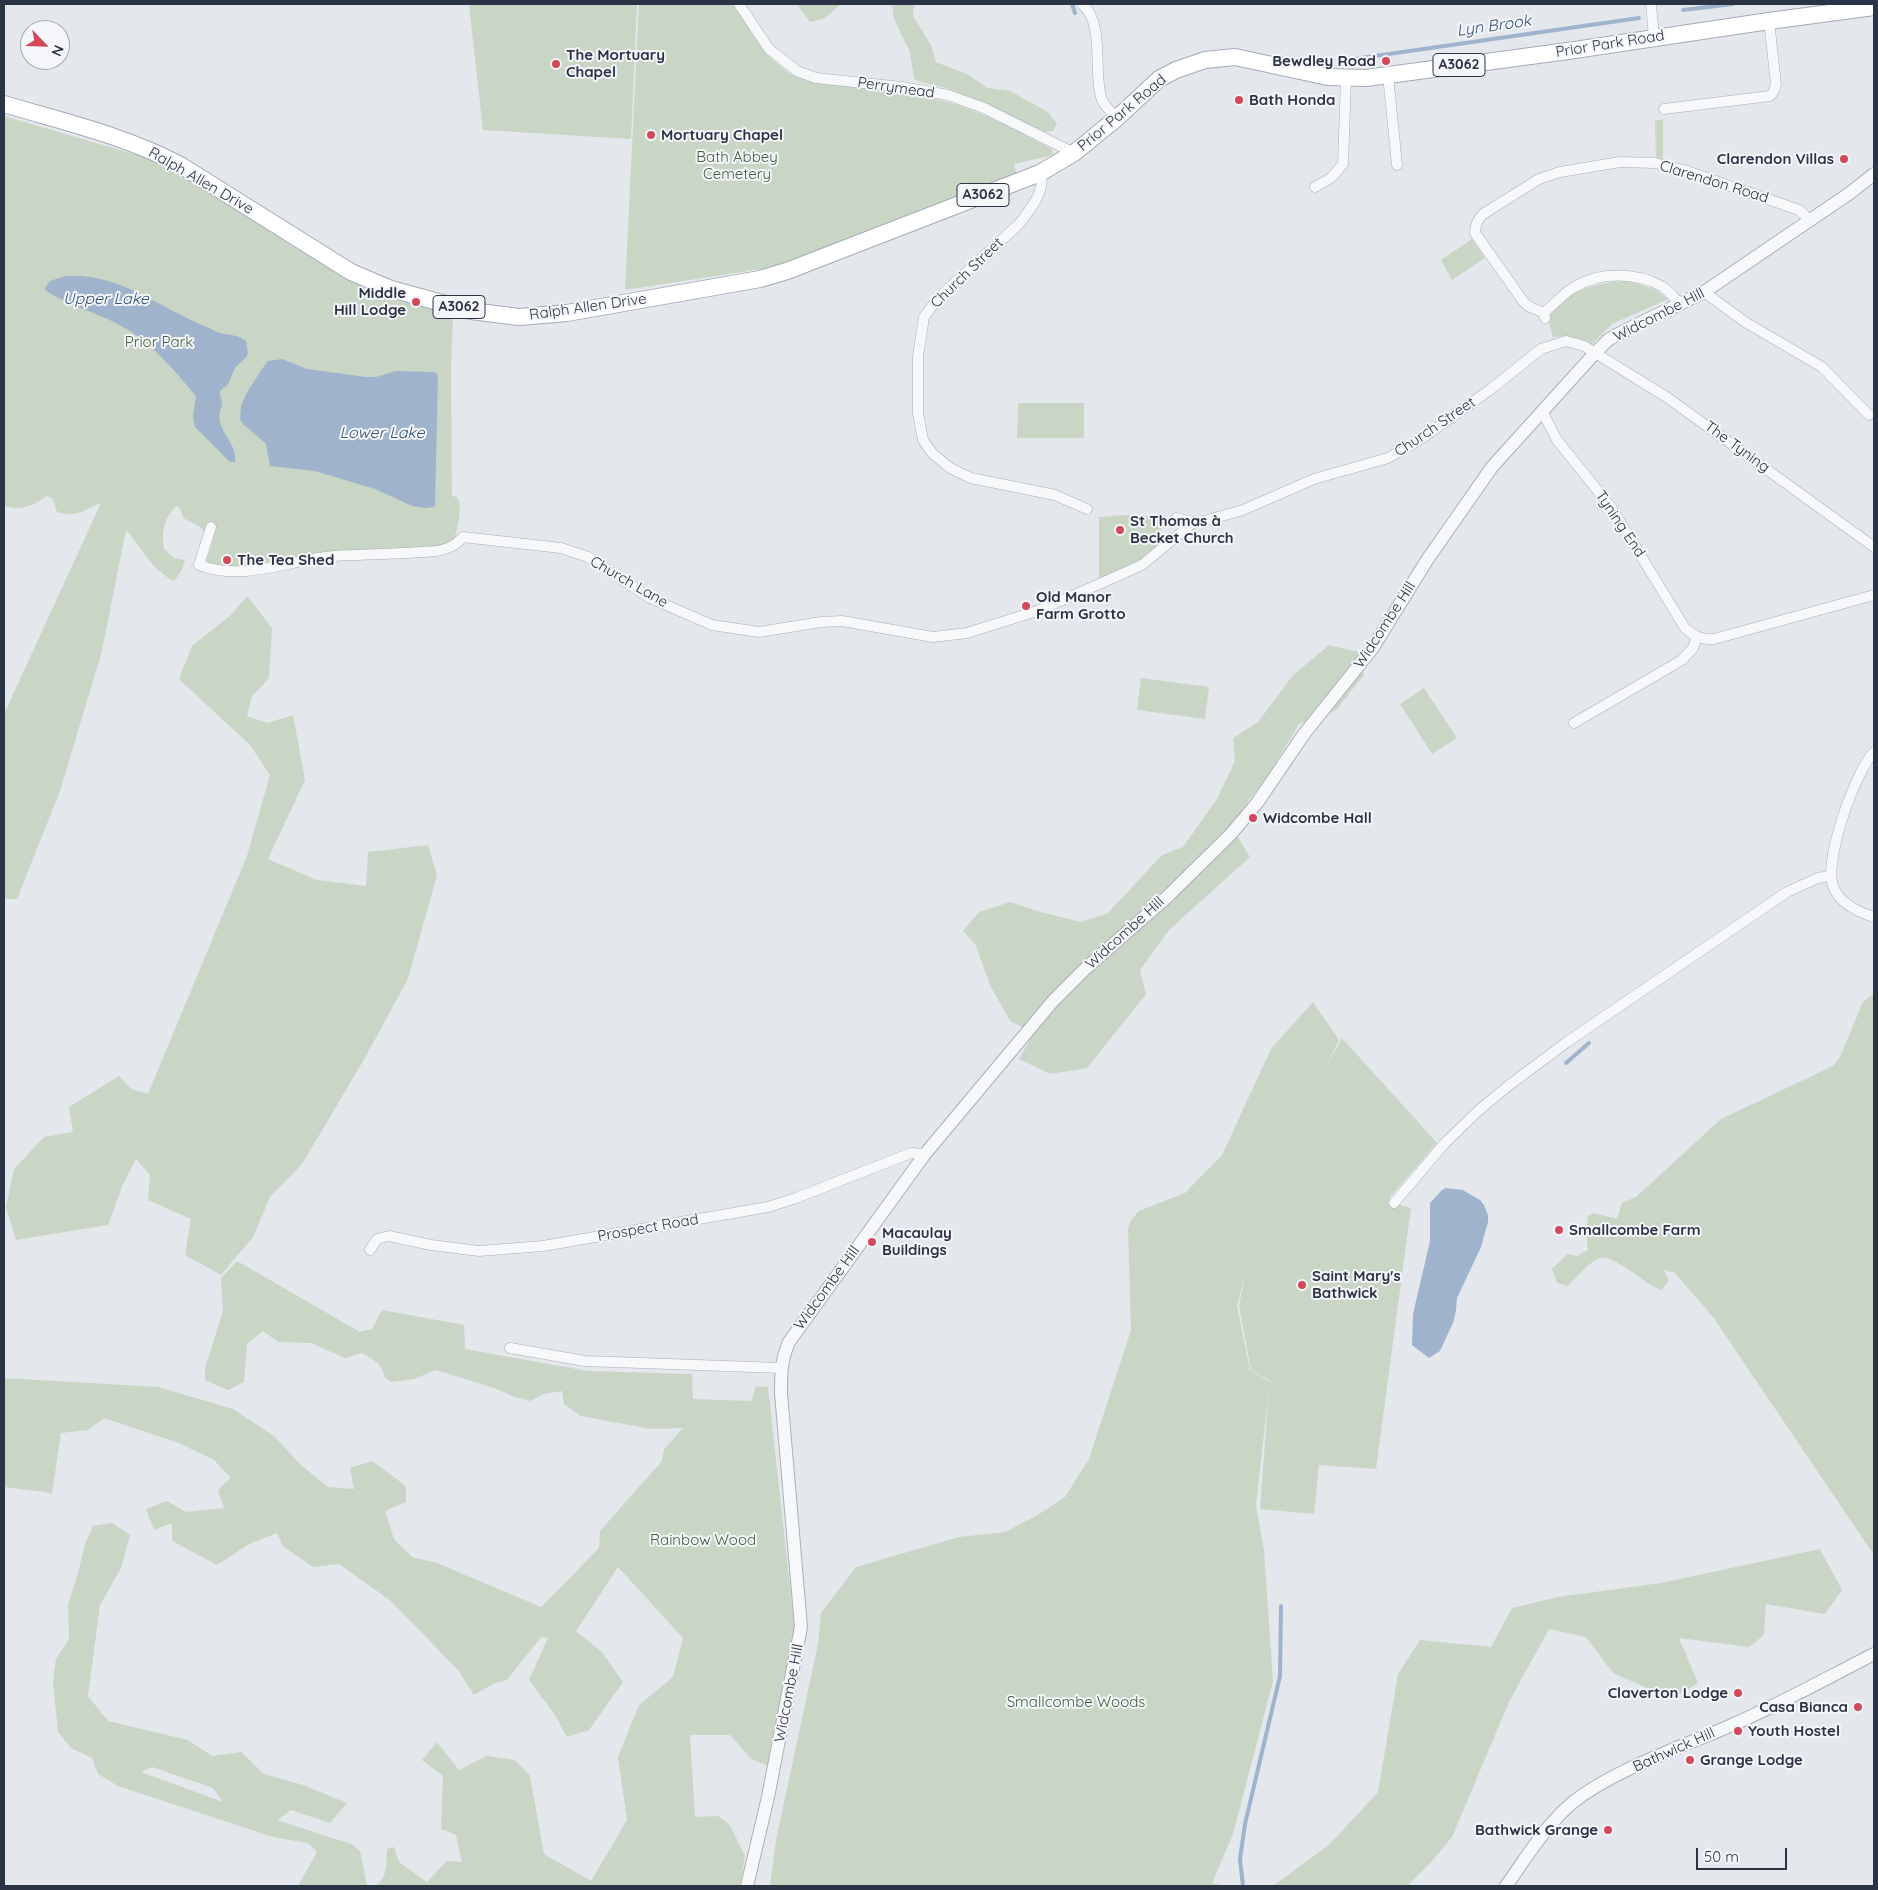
<!DOCTYPE html>
<meta charset="utf-8">
<style>
body{margin:0}
#map{position:relative;width:1878px;height:1890px;overflow:hidden;background:#e4e7ec;font-family:Quicksand,sans-serif}
canvas{display:block}
.frame{position:absolute;inset:0;border:5px solid #2b3445;pointer-events:none}
.north{position:absolute;left:20px;top:20px;width:50px;height:50px;box-sizing:border-box;background:#f4f6f9;border:1px solid #a4a8b1;border-radius:50%;rotate:114deg;font-size:14px;font-weight:700;line-height:20px;text-align:center;color:#2b3445}
.north::after{content:'';display:block;margin:auto;width:18px;height:22px;background:#d1495b;clip-path:polygon(50% 0,100% 100%,50% 72%,0 100%)}
.scale{position:absolute;left:1696px;top:1848px;width:91px;height:22px;box-sizing:border-box;border:2px solid #2b3445;border-top:0;padding-left:6px;font-size:15px;line-height:18px;white-space:nowrap;color:#2b3445;-webkit-text-stroke:4px #f4f6f9;paint-order:stroke}
</style>
<div id="map">
<canvas width="1878" height="1890"></canvas>
<div class="frame"></div>
<div class="north">N</div>
<div class="scale">50 m</div>
</div>
<script>
const ctx = document.querySelector('canvas').getContext('2d');
ctx.lineJoin = 'round';
function paint(path, color) {
  ctx.fillStyle = color;
  ctx.fill(path, 'evenodd');
}
function stroke(path, color, width, dash) {
  ctx.strokeStyle = color;
  ctx.lineWidth = width;
  ctx.lineCap = dash ? 'butt' : 'round';
  ctx.setLineDash(dash || []);
  ctx.stroke(path);
}
function label(font, color, halo, rows, align = 'center') {
  ctx.font = font + ' Quicksand,sans-serif';
  ctx.lineWidth = 4;
  ctx.setLineDash([]);
  ctx.textBaseline = 'middle';
  ctx.strokeStyle = halo;
  ctx.fillStyle = color;
  for (const [text, x, y, turn = 0] of rows) {
    ctx.save();
    ctx.translate(x, y);
    ctx.rotate((+turn || 0) * Math.PI / 180);
    ctx.textAlign = isNaN(turn) ? turn : align;
    if (halo) ctx.strokeText(text, 0, 0);
    ctx.fillText(text, 0, 0);
    ctx.restore();
  }
}
paint(new Path2D(`
 M 469,4 L 637,4 L 631,139 L 483,130 Z
 M 639,4 L 735,4 C 748,28 762,53 785,70 C 805,84 831,84 854,87 C 884,91 915,94 944,101 C 983,111 1017,131 1052,149 L 1053,155 L 1014,164 L 1017,175 L 773,267 L 625,290 Z
 M 797,4 L 841,4 L 825,18 L 810,22 Z
 M 892,4 L 914,4 L 913,16 L 931,45 L 936,62 L 969,75 L 987,88 L 1010,91 L 1048,112 L 1057,124 L 1053,131 L 1045,132 C 1014,118 983,102 951,90 C 939,85 926,85 914,79 L 910,52 L 894,19 Z
 M 4,116 L 171,165 L 367,289 L 396,299 L 453,314 L 451,371 L 452,496 L 457,497 C 464,509 456,531 453,545 L 242,571 L 205,566 L 213,541 L 199,526 L 183,518 L 180,508 L 176,506 C 164,518 161,533 164,549 L 174,558 L 185,560 L 182,570 L 174,581 C 151,569 143,549 126,530 L 102,651 L 60,791 L 17,899 L 4,899 L 4,714 L 101,503 C 84,510 77,518 57,512 L 53,499 L 47,496 C 32,506 22,511 4,506 Z
 M 1663,119 L 1663,160 L 1656,159 L 1655,121 Z
 M 1472,239 L 1485,258 L 1452,280 L 1441,260 Z
 M 1625,281 C 1640,284 1656,288 1668,299 L 1612,324 L 1591,345 C 1578,337 1568,335 1553,337 L 1548,320 C 1561,291 1596,283 1625,281 Z
 M 1018,403 L 1084,403 L 1084,438 L 1017,438 Z
 M 1125,515 L 1148,516 L 1161,523 L 1161,546 L 1142,559 L 1099,579 L 1099,517 Z
 M 247,596 L 272,628 L 269,678 L 252,696 L 247,716 L 267,723 L 293,715 L 305,780 L 268,859 L 317,880 L 366,886 L 368,852 L 428,845 L 437,875 L 408,979 L 362,1063 L 302,1164 L 270,1197 L 253,1237 L 221,1275 L 185,1255 L 191,1219 L 148,1200 L 150,1175 L 136,1159 L 123,1184 L 108,1225 L 16,1240 L 6,1207 L 14,1169 L 44,1137 L 73,1132 L 69,1107 L 119,1076 L 131,1089 L 148,1094 L 247,856 L 270,775 L 250,745 L 179,679 L 192,646 L 232,614 Z
 M 1329,645 L 1358,652 L 1364,675 L 1336,710 L 1299,724 L 1266,779 L 1249,800 L 1233,829 L 1250,857 L 1169,930 L 1140,970 L 1146,994 L 1087,1068 L 1050,1074 L 1019,1059 L 1034,1033 L 1010,1021 L 991,987 L 975,944 L 963,931 L 979,912 L 1010,902 L 1044,913 L 1081,922 L 1108,913 L 1162,855 L 1183,847 L 1217,799 L 1235,761 L 1233,738 L 1258,722 L 1293,675 Z
 M 1141,678 L 1209,687 L 1205,719 L 1137,710 Z
 M 1424,688 L 1457,738 L 1432,754 L 1400,704 Z
 M 1874,993 L 1874,1555 L 1713,1317 L 1675,1273 L 1664,1270 L 1669,1280 L 1662,1290 L 1654,1287 C 1642,1280 1613,1255 1600,1258 C 1590,1261 1576,1278 1568,1286 L 1557,1283 L 1552,1269 L 1567,1254 L 1577,1256 L 1588,1250 L 1586,1233 L 1588,1216 L 1594,1213 L 1617,1219 L 1622,1203 L 1636,1197 L 1721,1119 L 1833,1066 L 1840,1057 L 1863,1002 Z
 M 1313,1002 L 1339,1040 L 1325,1069 L 1342,1038 L 1437,1143 L 1389,1198 L 1394,1203 L 1411,1208 L 1376,1469 L 1319,1465 L 1314,1514 L 1260,1509 L 1269,1389 L 1256,1505 L 1264,1551 L 1273,1681 L 1233,1834 L 1212,1883 L 1224,1886 L 770,1886 L 776,1840 L 818,1644 L 821,1613 L 856,1567 L 959,1537 L 1005,1532 L 1036,1516 L 1065,1497 L 1089,1459 L 1131,1330 L 1128,1229 L 1131,1220 L 1139,1211 L 1185,1193 L 1222,1155 L 1271,1049 ZM 1245,1274 L 1239,1306 L 1251,1370 L 1270,1381 L 1270,1382 L 1250,1370 L 1237,1306 Z
 M 237,1261 L 360,1332 L 372,1329 L 382,1310 L 464,1325 L 465,1349 L 588,1371 L 692,1374 L 693,1399 L 751,1401 L 756,1386 L 768,1387 L 795,1633 L 771,1767 L 751,1759 L 730,1735 L 690,1735 L 695,1817 L 718,1816 L 730,1825 L 745,1856 L 740,1886 L 375,1886 C 388,1879 386,1862 387,1849 L 394,1847 L 399,1862 L 427,1882 L 447,1861 L 462,1862 L 456,1835 L 441,1829 L 443,1776 L 422,1760 L 437,1742 L 459,1770 L 487,1756 L 515,1760 L 530,1776 L 544,1854 L 591,1881 L 627,1820 L 618,1757 L 639,1705 L 673,1677 L 683,1638 L 618,1567 L 576,1631 L 602,1652 L 623,1682 L 589,1730 L 567,1737 L 555,1715 L 529,1680 L 548,1638 L 541,1637 L 507,1680 L 495,1683 L 474,1695 L 458,1670 L 391,1601 L 339,1564 L 313,1567 L 283,1546 L 277,1533 L 249,1544 L 217,1565 L 172,1541 L 172,1523 L 154,1530 L 146,1509 L 167,1501 L 186,1512 L 224,1508 L 218,1490 L 231,1478 L 214,1460 L 179,1443 L 104,1418 L 88,1430 L 61,1433 L 52,1493 L 4,1487 L 4,1378 L 158,1387 L 233,1409 L 274,1436 L 301,1465 L 328,1487 L 354,1489 L 350,1468 L 372,1461 L 406,1486 L 406,1502 L 385,1511 L 394,1539 L 412,1557 L 437,1563 L 541,1607 L 599,1548 L 600,1531 L 662,1461 L 664,1449 L 683,1428 L 651,1429 L 580,1416 L 564,1404 L 562,1391 L 543,1394 L 530,1401 L 512,1396 L 497,1389 L 436,1370 L 414,1379 L 391,1382 L 385,1378 C 382,1363 374,1360 362,1353 L 345,1358 L 311,1343 L 278,1342 L 263,1331 L 247,1344 L 244,1382 L 228,1390 L 205,1380 L 205,1368 L 223,1311 L 221,1278 Z
 M 112,1523 L 130,1535 L 121,1568 L 100,1605 L 88,1696 L 108,1721 L 188,1740 L 212,1756 L 241,1752 L 264,1774 L 303,1785 L 347,1803 L 330,1823 L 291,1810 L 277,1820 L 351,1844 L 360,1851 L 367,1886 L 298,1886 L 317,1852 L 308,1843 L 273,1837 L 118,1786 L 98,1774 L 92,1758 L 71,1748 L 58,1732 L 53,1681 L 56,1659 L 69,1639 L 68,1605 L 78,1573 L 85,1544 L 93,1526 ZM 152,1767 L 213,1788 L 223,1802 L 141,1772 Z
 M 1820,1549 L 1842,1590 L 1825,1614 L 1766,1604 L 1764,1635 L 1749,1647 L 1679,1638 L 1698,1683 L 1672,1699 L 1613,1673 L 1586,1637 L 1549,1629 L 1509,1702 L 1452,1837 L 1432,1861 L 1407,1886 L 1273,1886 L 1330,1844 L 1378,1792 L 1398,1674 L 1420,1640 L 1491,1647 L 1512,1608 L 1558,1597 L 1661,1583 Z`), '#c9d6c5');
paint(new Path2D(`
 M 65,276 C 119,273 155,305 202,325 C 208,327 214,331 220,333 C 229,335 238,335 246,341 C 250,360 247,355 236,367 C 232,372 231,379 228,384 C 226,387 220,389 220,392 C 219,395 222,399 222,403 C 221,411 218,414 220,422 C 223,435 238,448 235,462 L 230,462 L 195,427 L 193,417 L 196,396 C 174,370 153,344 123,327 C 99,313 70,306 46,291 L 45,288 L 50,281 Z
 M 282,359 L 307,369 L 366,377 L 376,377 L 396,371 L 435,372 L 438,375 L 435,507 L 425,508 L 412,506 L 375,489 L 315,471 L 270,466 L 266,444 L 243,424 L 240,419 L 241,406 L 246,394 L 266,363 L 268,361 Z
 M 1446,1188 L 1463,1190 L 1480,1200 L 1484,1205 L 1488,1215 L 1488,1222 L 1481,1247 L 1457,1298 L 1456,1311 L 1453,1323 L 1440,1351 L 1429,1358 L 1412,1345 L 1413,1314 L 1430,1241 L 1430,1203 L 1442,1190 Z`), '#9fb4cc');
stroke(new Path2D(`
 M 1072,4 L 1075,13
 M 1683,10 L 1733,4
 M 1354,59 L 1639,18
 M 1566,1063 L 1589,1043
 M 1243,1886 L 1240,1859 L 1245,1824 L 1280,1676 L 1281,1606`), '#9fb4cc', 4);
const minor = new Path2D(`
 M 739,4 L 769,49 L 797,71 L 816,78 L 902,87 L 948,95 L 984,108 L 1074,153
 M 1082,4 C 1106,25 1092,71 1102,100 C 1105,107 1113,113 1117,118
 M 1651,4 L 1654,37
 M 1388,75 L 1397,165
 M 1664,109 L 1770,96 L 1774,91 L 1776,84 L 1769,21
 M 1040,173 C 1047,190 1029,211 1019,224 L 939,297 L 924,317 L 918,356 L 918,413 L 923,440 L 932,453 L 950,468 L 971,478 L 1055,495 L 1087,509
 M 1315,187 L 1331,178 L 1343,164 L 1346,78
 M 1704,292 L 1745,322 L 1822,367 L 1869,415
 M 1544,313 L 1528,306 L 1523,301 L 1475,233 C 1475,224 1478,219 1483,214 L 1539,179 L 1560,172 L 1620,162 L 1655,163 L 1684,170 L 1799,210 L 1810,220
 M 1545,318 L 1544,313 C 1553,305 1563,294 1573,288 C 1599,271 1637,272 1663,287 C 1669,291 1674,298 1680,303
 M 1542,411 L 1557,440 L 1611,507 L 1685,628 C 1694,636 1702,640 1714,639 L 1874,595
 M 1176,518 L 1194,522 L 1204,521 L 1243,510 L 1314,479 L 1388,458 L 1421,439 L 1491,389 L 1541,349 L 1566,341 L 1584,346 L 1668,398 L 1874,547
 M 211,527 L 199,565 C 244,582 288,560 334,556 C 368,554 402,554 436,551 C 448,549 455,546 463,537 L 561,548 L 588,557 L 650,598 L 712,625 L 759,632 L 821,622 L 842,621 L 933,637 L 967,633 L 1037,611 L 1097,585 L 1142,565 L 1194,522
 M 1574,723 L 1682,660 L 1693,648 L 1697,637
 M 1874,752 C 1855,772 1824,859 1833,886 C 1839,903 1858,912 1874,917
 M 1394,1203 L 1445,1143 L 1478,1111 L 1508,1086 L 1567,1042 L 1787,892 L 1818,878 L 1831,876
 M 370,1250 L 377,1239 L 389,1236 L 431,1245 L 479,1251 L 543,1246 L 768,1207 L 796,1198 L 911,1153 L 925,1154
 M 510,1348 L 585,1361 L 781,1368`);
const tertiary = new Path2D(`
 M 747,1886 L 768,1797 L 801,1627 L 781,1393 C 781,1374 781,1360 789,1342 L 925,1154 L 1053,1001 L 1086,968 L 1166,898 L 1231,834 L 1257,803 L 1304,734 L 1372,649 L 1427,560 L 1492,467 L 1595,353 L 1608,340 L 1622,332 L 1704,292 L 1850,193 L 1874,174
 M 1506,1886 C 1526,1858 1545,1826 1572,1803 C 1613,1770 1682,1747 1732,1725 C 1780,1704 1827,1678 1874,1654`);
const primary = new Path2D(`
 M 4,104 C 64,122 127,136 182,166 L 351,272 L 391,289 L 471,311 L 519,317 L 567,313 L 760,279 L 787,271 L 1040,173 L 1074,153 L 1117,118 L 1159,79 L 1176,70 L 1205,60 L 1235,57 L 1328,77 L 1366,78 L 1568,51 L 1769,21 L 1874,7`);
stroke(minor, '#a9aeb7', 11);
stroke(tertiary, '#a9aeb7', 14);
stroke(primary, '#a3abb8', 18);
stroke(minor, '#f7f8fa', 10);
stroke(tertiary, '#f7f8fa', 12);
stroke(primary, '#fff', 16);
for (const [x, y, r, color] of [
 [1386,61,5,"#d1495b"],
 [556,64,5,"#d1495b"],
 [1239,100,5,"#d1495b"],
 [651,135,5,"#d1495b"],
 [1844,159,5,"#d1495b"],
 [416,302,5,"#d1495b"],
 [1120,530,5,"#d1495b"],
 [227,560,5,"#d1495b"],
 [1026,606,5,"#d1495b"],
 [1253,818,5,"#d1495b"],
 [1559,1230,5,"#d1495b"],
 [872,1242,5,"#d1495b"],
 [1302,1285,5,"#d1495b"],
 [1738,1693,5,"#d1495b"],
 [1858,1707,5,"#d1495b"],
 [1738,1731,5,"#d1495b"],
 [1690,1760,5,"#d1495b"],
 [1608,1830,5,"#d1495b"]
]) {
  const dot = new Path2D();
  dot.arc(x, y, r, 0, 2 * Math.PI);
  ctx.fillStyle = color;
  ctx.fill(dot);
  stroke(dot, '#f4f6f9', 2);
}
for (const [x, y, w] of [
 [1459,65,52],
 [983,195,52],
 [459,307,52]
]) {
  const box = new Path2D();
  box.roundRect(x - w / 2, y - 11.5, w, 23, 4);
  ctx.fillStyle = '#f4f6f9';
  ctx.fill(box);
  stroke(box, '#2b3445', 1);
}
label('bold 14px', '#2b3445', null, [
 ["A3062",1459,65],
 ["A3062",983,195],
 ["A3062",459,307]
]);
label('15px', '#2b3445', '#f4f6f9', [
 ["Prior Park Road",1610,44,-9],
 ["Perrymead",896,88,8],
 ["Prior Park Road",1122,113,-40],
 ["Ralph Allen Drive",201,181,30],
 ["Clarendon Road",1714,182,17],
 ["Church Street",967,273,-44],
 ["Ralph Allen Drive",588,307,-8],
 ["Widcombe Hill",1659,315,-27],
 ["Church Street",1435,427,-34],
 ["The Tyning",1737,447,36],
 ["Tyning End",1620,524,56],
 ["Church Lane",629,582,30],
 ["Widcombe Hill",1385,625,-57],
 ["Widcombe Hill",1125,933,-42],
 ["Prospect Road",648,1228,-10],
 ["Widcombe Hill",827,1288,-54],
 ["Widcombe Hill",789,1693,-79],
 ["Bathwick Hill",1674,1750,-24]
]);
label('bold 15px', '#2b3445', '#f4f6f9', [
 ["The Mortuary",566,55],
 ["Chapel",566,72],
 ["Bewdley Road",1376,61,"right"],
 ["Bath Honda",1249,100],
 ["Mortuary Chapel",661,135],
 ["Clarendon Villas",1834,159,"right"],
 ["Middle",406,293,"right"],
 ["Hill Lodge",406,310,"right"],
 ["St Thomas à",1130,521],
 ["Becket Church",1130,538],
 ["The Tea Shed",237,560],
 ["Old Manor",1036,597],
 ["Farm Grotto",1036,614],
 ["Widcombe Hall",1263,818],
 ["Smallcombe Farm",1569,1230],
 ["Macaulay",882,1233],
 ["Buildings",882,1250],
 ["Saint Mary's",1312,1276],
 ["Bathwick",1312,1293],
 ["Claverton Lodge",1728,1693,"right"],
 ["Casa Bianca",1848,1707,"right"],
 ["Youth Hostel",1748,1731],
 ["Grange Lodge",1700,1760],
 ["Bathwick Grange",1598,1830,"right"]
], 'left');
label('15px', '#3f6138', '#f4f6f9', [
 ["Bath Abbey",737,157],
 ["Cemetery",737,174],
 ["Prior Park",159,342],
 ["Rainbow Wood",703,1540],
 ["Smallcombe Woods",1076,1702]
]);
label('italic 16px', '#34527a', '#f4f6f9', [
 ["Lyn Brook",1494,26,-8],
 ["Upper Lake",106,299],
 ["Lower Lake",382,433]
]);
</script>
